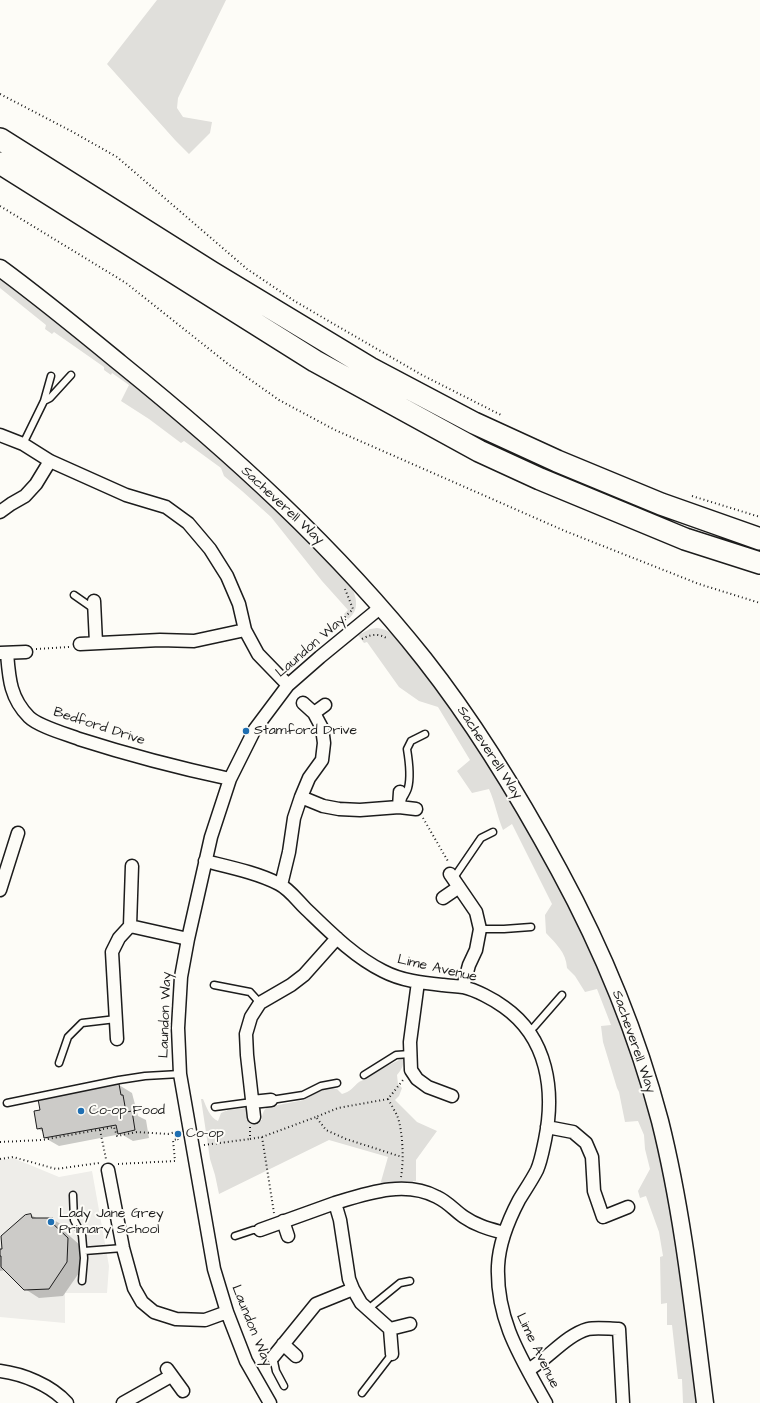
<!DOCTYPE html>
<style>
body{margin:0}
canvas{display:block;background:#fdfcf7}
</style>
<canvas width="760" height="1403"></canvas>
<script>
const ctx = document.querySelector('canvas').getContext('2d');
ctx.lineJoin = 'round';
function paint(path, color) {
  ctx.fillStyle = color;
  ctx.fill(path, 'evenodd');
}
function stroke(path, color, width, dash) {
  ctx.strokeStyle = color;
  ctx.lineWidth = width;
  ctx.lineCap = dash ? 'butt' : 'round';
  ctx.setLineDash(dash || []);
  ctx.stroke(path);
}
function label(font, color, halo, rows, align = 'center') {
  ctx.font = font + ' "Architects Daughter",sans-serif';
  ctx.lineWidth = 4;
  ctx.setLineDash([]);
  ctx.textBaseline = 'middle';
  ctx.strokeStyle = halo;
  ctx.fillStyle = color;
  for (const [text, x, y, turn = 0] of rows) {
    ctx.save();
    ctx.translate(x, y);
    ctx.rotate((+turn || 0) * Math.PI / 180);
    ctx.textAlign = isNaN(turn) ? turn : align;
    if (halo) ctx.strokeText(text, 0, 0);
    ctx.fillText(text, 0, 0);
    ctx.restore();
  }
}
paint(new Path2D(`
 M 13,1158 L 59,1177 L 92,1171 L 109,1266 L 107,1293 L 65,1293 L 65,1323 L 0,1317 L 0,1160 Z`), '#eeede9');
paint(new Path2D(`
 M 157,0 L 226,0 L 178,98 L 177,108 L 183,117 L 212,122 L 210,133 L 189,154 L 175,140 L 107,64 Z
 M 0,278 L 131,380 L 200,439 L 286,518 L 350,584 C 356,595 361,610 348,619 L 344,614 L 348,610 L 322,581 L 271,517 L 242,491 L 224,476 L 221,468 L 184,441 L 181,443 L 149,419 L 121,401 L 129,385 L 112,373 L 111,375 L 104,370 L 104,367 L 54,332 L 52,334 L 45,329 L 46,325 L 0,288 Z
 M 377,628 C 386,629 391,632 397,639 C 433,683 469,729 498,778 C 511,799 523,822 535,844 C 586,934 629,1029 654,1130 C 677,1219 686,1312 698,1403 L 683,1403 L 682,1379 L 678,1379 L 672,1325 L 667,1325 L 667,1303 L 661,1304 L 660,1257 L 663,1256 L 659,1232 L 646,1196 L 640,1198 L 638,1191 L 650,1169 L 645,1149 L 644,1135 L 638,1121 L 625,1122 L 619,1092 L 617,1088 L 603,1042 L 601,1026 L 611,1025 L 597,989 L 585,992 L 575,976 L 567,968 C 566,952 556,944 546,933 L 545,915 L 552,904 L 512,824 L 503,830 C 497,816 495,802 489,789 L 472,793 L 457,771 L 470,760 L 438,707 L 419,701 L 399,687 L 367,642 L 364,643 L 358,635 L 370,629 Z
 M 403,1058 C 404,1065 402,1069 397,1075 L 398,1084 L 402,1088 L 399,1096 L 395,1100 L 417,1122 L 437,1131 L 416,1160 L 416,1181 L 394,1182 L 380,1185 L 388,1157 L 329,1140 L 219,1194 L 215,1175 L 210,1159 L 201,1099 L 203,1099 C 206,1106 210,1118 218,1121 L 221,1113 L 228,1110 L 246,1108 L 251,1122 L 262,1120 C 262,1115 263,1110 268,1107 L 304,1100 L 324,1089 L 332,1088 L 337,1089 L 342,1094 C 350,1092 353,1087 359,1082 C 363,1080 365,1080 367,1076 Z`), '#e0dfdb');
paint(new Path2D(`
 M 119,1085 L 132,1093 L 138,1116 L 146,1120 L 149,1138 L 133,1141 L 121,1134 L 59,1146 L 45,1138 L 44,1132 L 38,1129 Z
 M 31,1215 L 38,1219 L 52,1219 L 66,1227 L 63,1230 L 82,1247 L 81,1270 L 63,1296 L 39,1298 L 25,1289 L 6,1270 L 0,1271 L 0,1249 L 3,1251 Z`), '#0003');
const building = new Path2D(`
 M 119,1084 L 121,1095 L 123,1095 L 126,1112 L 132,1111 L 135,1130 L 118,1134 L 116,1125 L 44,1138 L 42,1128 L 37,1129 L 34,1111 L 40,1110 L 38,1099 Z
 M 31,1214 L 32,1218 L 53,1218 L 50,1221 L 68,1238 L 67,1262 L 49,1289 L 24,1290 L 1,1267 L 1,1256 L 0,1256 L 0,1249 L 2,1249 L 1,1236 L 25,1215 Z`);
paint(building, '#cccbc8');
stroke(building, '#1c1c1c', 1);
const service = new Path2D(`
 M 51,376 L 44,401 L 50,398 L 71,375
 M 23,444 L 44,401
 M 74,595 L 94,609
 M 402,800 C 404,796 407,792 408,788 C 411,777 409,761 407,749 L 411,741 L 425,734
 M 453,879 L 481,838 L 493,832
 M 480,929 L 504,929 L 531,927
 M 214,985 L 250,992 L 260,1003
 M 528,1031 L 534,1027 L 562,995
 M 59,1063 L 68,1037 L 82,1023 L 116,1019
 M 364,1075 L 396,1055 L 410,1054
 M 271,1100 L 303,1095 L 321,1086 L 337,1083
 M 7,1103 L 119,1080 L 145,1076 L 180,1074
 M 215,1107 L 252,1102
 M 73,1195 L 74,1220 L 82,1235 L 84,1258 L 82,1281
 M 235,1236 L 253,1230 L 260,1230
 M 84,1251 L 123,1248
 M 369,1310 L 373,1305 L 400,1283 L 410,1281
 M 273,1357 L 276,1371 L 284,1386
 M 362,1393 L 392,1354`);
const minor = new Path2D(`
 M 0,435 L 23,444 L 50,461 L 126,495 L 166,507 L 188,523 L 210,549 L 227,576 L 239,604 L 245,630 L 258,654 L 288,685
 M 0,512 L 11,504 L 25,496 L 36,484 L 50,461
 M 94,601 L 96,643
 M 80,644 L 160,640 L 194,641 L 245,630
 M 0,653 L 26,652
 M 7,653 C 9,678 10,698 29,717 C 38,726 66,734 79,739 C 129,755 179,768 230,779
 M 314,713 L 325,705
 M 301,797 L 323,806 L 339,809 L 360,810 L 399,807 L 416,809
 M 399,807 L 400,792
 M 205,861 C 229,867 258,873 279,884 C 289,889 297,900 305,908 C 329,931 353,956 383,971 C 402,981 423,983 443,985 C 450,986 456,986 463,987 C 476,990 493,999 504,1007 C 548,1038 555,1091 545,1140 C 543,1149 541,1161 537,1170 C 532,1180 525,1190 519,1200 C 509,1219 499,1244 498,1266 C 496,1320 521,1358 546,1403
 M 450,874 L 476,912 L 480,929 L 476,950 L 469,965 L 463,987
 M 281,885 L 289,852 L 294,818 L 301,797 L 309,778 L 322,760 L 324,743 L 322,728 L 314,713 L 303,703
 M 0,890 L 18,833
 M 443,898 L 459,887
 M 130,926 L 132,866
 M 418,982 L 410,1042 L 411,1070 L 417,1079 L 428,1087 L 452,1096
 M 117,1039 L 112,952 L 119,938 L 130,926 L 188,939
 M 252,1102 L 271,1100
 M 254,1117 L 247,1055 L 246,1034 L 251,1017 L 260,1003 L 291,985 L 304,975 L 337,938
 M 547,1127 L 573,1132 L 586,1143 L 592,1157 L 594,1191 L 603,1217 L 628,1207
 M 108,1170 L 123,1248 L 134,1288 L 142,1302 L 154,1312 L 176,1319 L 205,1320 L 227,1312
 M 283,1221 L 288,1236
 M 260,1230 L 335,1203
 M 390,1329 L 410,1324
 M 283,1344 L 296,1356
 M 392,1354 L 390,1329 L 361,1303 L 353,1289 L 349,1279 L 340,1220 L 335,1203 C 368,1193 405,1180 437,1197 C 448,1202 455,1211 464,1217 C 477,1226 490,1229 504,1233
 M 273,1357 L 316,1304 L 353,1289
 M 167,1369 L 183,1391
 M 528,1370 C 548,1359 566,1335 588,1329 C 597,1327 610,1329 619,1329 L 623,1403
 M 0,1371 C 23,1374 51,1385 67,1403
 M 123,1403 L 171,1376
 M 270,1403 L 246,1361 L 227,1312 L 214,1269 L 180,1074 L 178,1028 L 181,977 L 188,939 L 211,837 L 230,779 L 255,729 L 288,685 L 320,657 L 381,607`);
const tertiary = new Path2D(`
 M 0,268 C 41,298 81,331 120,363 C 230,452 336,548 424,659 C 476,725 519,796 559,870 C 602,949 637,1034 660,1121 C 683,1213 693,1309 705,1403`);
const trunk = new Path2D(`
 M 0,139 L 211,272 L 370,368 L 474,423 L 557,461 L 661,504 L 760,539
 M 0,163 L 315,361 L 479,451 L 540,479 L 685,539 L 760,563`);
stroke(service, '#1c1c1c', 9);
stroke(minor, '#1c1c1c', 15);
stroke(tertiary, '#1c1c1c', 19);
stroke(trunk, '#1c1c1c', 24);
stroke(new Path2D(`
 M 0,94 L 71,131 L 117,157 L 247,269 L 296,302 L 422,375 L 501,415
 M 0,206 L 126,283 L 228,364 L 279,400 L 335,430 L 565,531 L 699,584 L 760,603
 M 692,496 L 760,517
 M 345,589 L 353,609 L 344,618 L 346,621
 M 362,639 C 371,634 379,633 388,639
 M 36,649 L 70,647
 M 423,818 L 449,863
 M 388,1099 L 338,1108 L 316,1117 L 326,1130 L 346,1139 L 402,1157
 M 250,1127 L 250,1139 L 262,1137 L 316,1117
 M 100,1130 L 106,1159
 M 262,1137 L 274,1213
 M 0,1142 L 42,1140 L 114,1127 L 117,1136 L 137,1132 L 168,1134 L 176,1132 L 178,1140
 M 204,1145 L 250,1139
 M 0,1159 L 13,1157 L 56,1169 L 99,1163
 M 118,1164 L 175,1161 L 173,1140 L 178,1139
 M 401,1177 C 404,1160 403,1131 397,1115 C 394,1110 391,1104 388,1099 L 403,1080`), '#1c1c1c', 2, [1, 3]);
stroke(service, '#fdfcf7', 6);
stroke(minor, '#fdfcf7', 12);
stroke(tertiary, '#fdfcf7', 16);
stroke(trunk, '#fdfcf7', 21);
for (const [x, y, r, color] of [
 [246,731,4,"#1f6fb2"],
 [81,1111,4,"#1f6fb2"],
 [178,1134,4,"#1f6fb2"],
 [51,1222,4,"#1f6fb2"]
]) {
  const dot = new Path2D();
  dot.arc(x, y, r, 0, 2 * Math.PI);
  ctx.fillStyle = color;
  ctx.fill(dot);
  stroke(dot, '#fdfcf7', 1.5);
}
label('14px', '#1c1c1c', '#fdfcf7', [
 ["Sacheverell Way",282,506,43],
 ["Laundon Way",311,647,-41],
 ["Bedford Drive",99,727,18],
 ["Sacheverell Way",489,753,57],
 ["Lime Avenue",437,969,13],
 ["Laundon Way",166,1015,-88],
 ["Sacheverell Way",633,1042,71],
 ["Laundon Way",251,1326,68],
 ["Lime Avenue",537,1351,64]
]);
label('14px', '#1c1c1c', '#fdfcf7', [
 ["Stamford Drive",254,731],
 ["Co-op Food",89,1111],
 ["Co-op",186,1134],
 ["Lady Jane Grey",59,1214],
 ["Primary School",59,1230]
], 'left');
</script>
